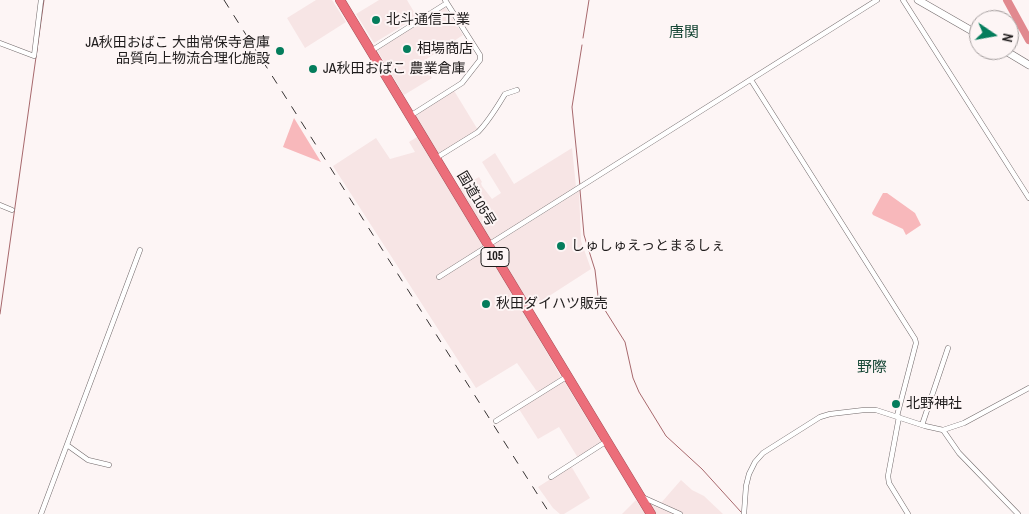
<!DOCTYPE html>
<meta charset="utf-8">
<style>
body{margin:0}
#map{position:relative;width:1029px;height:514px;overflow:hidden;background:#fdf5f5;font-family:"Archivo Narrow",sans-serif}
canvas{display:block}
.north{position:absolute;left:969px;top:10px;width:50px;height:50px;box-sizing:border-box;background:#fdf5f5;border:1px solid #a49e9e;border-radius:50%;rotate:102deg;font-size:14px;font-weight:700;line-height:20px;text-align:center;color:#1f1c1c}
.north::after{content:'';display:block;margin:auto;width:18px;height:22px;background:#047d5c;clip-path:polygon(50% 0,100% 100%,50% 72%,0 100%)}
</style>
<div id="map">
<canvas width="1029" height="514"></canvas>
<div class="north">N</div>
</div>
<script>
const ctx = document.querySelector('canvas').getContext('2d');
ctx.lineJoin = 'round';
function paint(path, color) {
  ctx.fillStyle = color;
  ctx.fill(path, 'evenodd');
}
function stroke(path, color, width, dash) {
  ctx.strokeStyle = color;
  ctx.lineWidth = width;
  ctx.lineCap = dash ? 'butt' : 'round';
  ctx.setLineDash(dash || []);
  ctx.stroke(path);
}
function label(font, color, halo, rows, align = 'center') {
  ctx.font = font + ' "Archivo Narrow","Noto Sans JP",sans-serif';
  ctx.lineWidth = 4;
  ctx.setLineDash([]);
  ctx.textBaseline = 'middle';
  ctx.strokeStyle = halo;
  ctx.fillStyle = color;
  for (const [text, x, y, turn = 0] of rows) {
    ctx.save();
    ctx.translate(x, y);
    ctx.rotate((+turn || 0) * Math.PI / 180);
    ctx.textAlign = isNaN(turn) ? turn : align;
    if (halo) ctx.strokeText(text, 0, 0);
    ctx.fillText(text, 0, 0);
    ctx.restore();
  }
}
paint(new Path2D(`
 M 316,0 L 332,0 L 346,22 L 305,48 L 287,18 Z
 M 379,0 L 407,0 L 417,17 L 374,43 L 356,14 Z
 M 445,7 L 463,35 L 422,62 L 432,78 L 404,95 L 377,50 Z
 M 453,89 L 478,130 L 439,154 L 414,114 Z
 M 417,137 L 524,313 L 561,377 L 538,393 L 517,363 L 476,388 L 333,166 L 376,138 L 390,159 L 415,152 L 409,142 Z
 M 572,148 L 576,187 L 491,242 L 459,188 L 479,177 L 482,182 L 481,183 L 482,186 L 492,199 L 501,193 L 482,162 L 495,153 L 514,184 Z
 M 579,191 L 581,241 L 591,269 L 532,307 L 493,245 Z
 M 564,381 L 601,442 L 578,458 L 559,427 L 538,439 L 519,409 Z
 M 571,466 L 590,498 L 564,514 L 560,514 L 553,508 L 538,487 Z
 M 681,480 L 692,490 L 704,496 L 723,514 L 683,514 L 661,503 Z
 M 636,500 L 645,514 L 622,514 Z
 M 648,501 L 676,514 L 655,514 Z`), '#f7e5e5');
paint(new Path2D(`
 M 294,118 L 321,162 L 283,147 Z
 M 883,193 L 887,193 L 915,213 L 921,225 L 906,235 L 903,229 L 873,215 L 872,213 Z`), '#f8b8bb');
stroke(new Path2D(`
 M 583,38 L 589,0
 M 580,186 L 572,107 L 582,45
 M 580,190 L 584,235 L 595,270 L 598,296 L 603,307 L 625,342 L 633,378 L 639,392 L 666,436 L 702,469 L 741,512
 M 0,314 L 44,0`), '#a7686c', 1);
stroke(new Path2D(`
 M 1007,0 L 1029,40`), '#e1898f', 8);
const street = new Path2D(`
 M 903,0 L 1029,198
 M 0,43 L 34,56 L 41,0
 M 371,51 L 447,3
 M 751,80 L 915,339 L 916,343 L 897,416
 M 410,116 L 462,83 L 480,60 L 480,55 L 445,0
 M 436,158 L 478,132 C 489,121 497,107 505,94 L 517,90
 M 0,205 L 12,210
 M 488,245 L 877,0
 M 439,277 L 488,246
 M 899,417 L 888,476 L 889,483 L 908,514
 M 496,421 L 568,376
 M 922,425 L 948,348
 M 943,430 L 959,453 L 1018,514
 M 67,445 L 88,460 L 109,465
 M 551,477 L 607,441
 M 642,497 L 680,514
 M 41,514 L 140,250
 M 744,514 L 746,486 L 749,474 L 755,462 L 763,453 L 820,417 L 830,414 L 864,410 L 876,410 L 925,426 L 943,430 L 964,423 L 1029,388`);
const secondary = new Path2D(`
 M 918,0 L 979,35
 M 1004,50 L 1029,65`);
const highway = new Path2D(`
 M 340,0 L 651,514`);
stroke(street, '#71696a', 5.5);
stroke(secondary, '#71696a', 8);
stroke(highway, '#a45159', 10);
stroke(street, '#fff', 4.5);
stroke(secondary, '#fff', 7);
stroke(highway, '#ec6e7a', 9);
stroke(new Path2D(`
 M 224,0 L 550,514`), '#373333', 1, [9, 9]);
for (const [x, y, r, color] of [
 [376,20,5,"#047d5c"],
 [407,49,5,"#047d5c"],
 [280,51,5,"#047d5c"],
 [313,69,5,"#047d5c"],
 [561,246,5,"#047d5c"],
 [486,304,5,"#047d5c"],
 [896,404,5,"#047d5c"]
]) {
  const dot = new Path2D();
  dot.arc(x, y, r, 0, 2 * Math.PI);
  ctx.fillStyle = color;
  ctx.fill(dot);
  stroke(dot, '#fdf5f5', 2);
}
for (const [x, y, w] of [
 [495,257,28]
]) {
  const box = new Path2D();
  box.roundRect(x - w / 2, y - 9.5, w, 19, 4);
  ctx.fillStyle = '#fdf5f5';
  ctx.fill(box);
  stroke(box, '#1f1c1c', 1);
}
label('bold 12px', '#1f1c1c', null, [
 ["105",495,257]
]);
label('14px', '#1f1c1c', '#fdf5f5', [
 ["北斗通信工業",386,20],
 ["JA秋田おばこ 大曲常保寺倉庫",270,43,"right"],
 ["品質向上物流合理化施設",270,59,"right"],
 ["相場商店",417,49],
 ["JA秋田おばこ 農業倉庫",323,69],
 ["しゅしゅえっとまるしぇ",571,246],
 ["秋田ダイハツ販売",496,304],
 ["北野神社",906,404]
], 'left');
label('14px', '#1f1c1c', '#fdf5f5', [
 ["国道105号",476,199,59]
]);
label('15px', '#174736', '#fdf5f5', [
 ["唐関",684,33],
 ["野際",872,368]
]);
</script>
